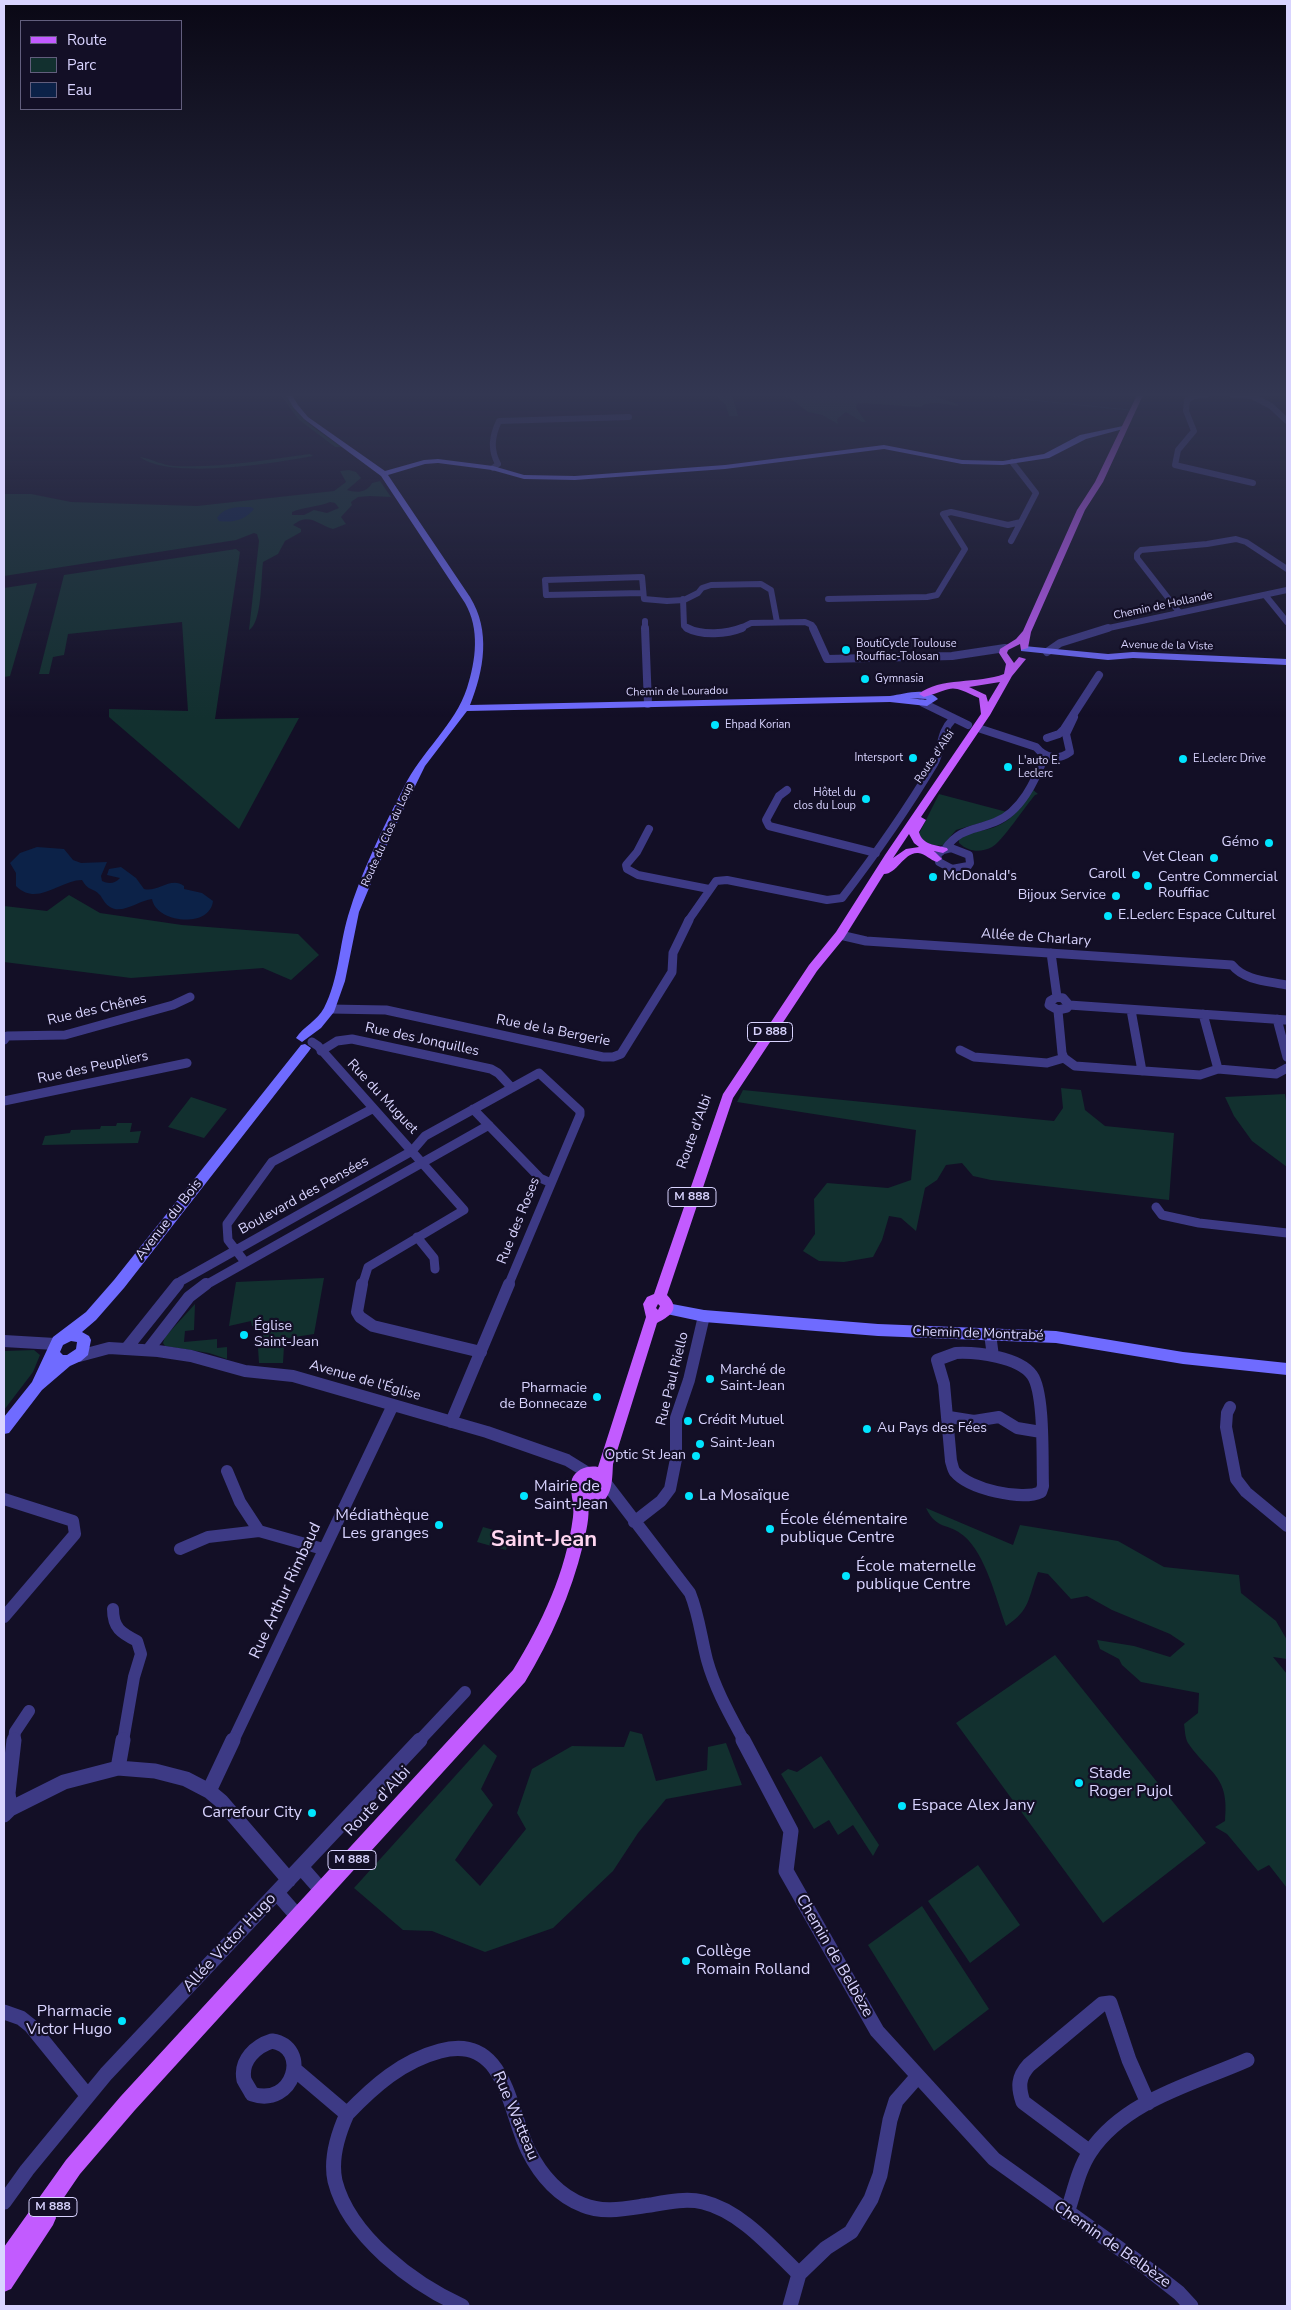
<!DOCTYPE html>
<meta charset="utf-8">
<style>
body{margin:0}
#map{position:relative;width:1291px;height:2310px;overflow:hidden;background:#130f26;font-family:"Nunito Sans",sans-serif}
canvas{display:block}
.frame{position:absolute;inset:0;border:5px solid #d9d4ff;pointer-events:none}
.legend{position:absolute;left:20px;top:20px;width:162px;height:90px;box-sizing:border-box;background:#130f26;border:1px solid #625e7d;margin:0;padding:6px 9px;list-style:none;font-size:15px;color:#d9d4ff}
.legend li{display:flex;align-items:center;gap:10px;height:25px}
.legend b{width:25px;border:1px solid #625e7d}
</style>
<div id="map">
<canvas width="1291" height="2310"></canvas>
<div class="frame"></div>
<ul class="legend">
<li><b style="height:6px;background:#c25bff"></b>Route</li>
<li><b style="height:14px;background:#12302f"></b>Parc</li>
<li><b style="height:14px;background:#0c2248"></b>Eau</li>
</ul>
</div>
<script>
const ctx = document.querySelector('canvas').getContext('2d');
ctx.lineJoin = 'round';
function paint(path, color) {
  ctx.fillStyle = color;
  ctx.fill(path, 'evenodd');
}
function stroke(path, color, width, dash) {
  ctx.strokeStyle = color;
  ctx.lineWidth = width;
  ctx.lineCap = dash ? 'butt' : 'round';
  ctx.setLineDash(dash || []);
  ctx.stroke(path);
}
function label(font, color, halo, rows, align = 'center') {
  ctx.font = font + ' "Nunito Sans",sans-serif';
  ctx.lineWidth = 4.5;
  ctx.setLineDash([]);
  ctx.textBaseline = 'middle';
  ctx.strokeStyle = halo;
  ctx.fillStyle = color;
  for (const [text, x, y, turn = 0] of rows) {
    ctx.save();
    ctx.translate(x, y);
    ctx.rotate((+turn || 0) * Math.PI / 180);
    ctx.textAlign = isNaN(turn) ? turn : align;
    if (halo) ctx.strokeText(text, 0, 0);
    ctx.fillText(text, 0, 0);
    ctx.restore();
  }
}
paint(new Path2D(`
 M 281,395 L 286,395 C 299,420 320,432 342,447 L 335,447 L 298,419 Z
 M 715,395 L 732,395 L 738,416 L 729,416 L 726,405 Z
 M 779,395 L 941,395 L 936,397 L 958,404 L 958,406 C 946,405 930,400 920,407 L 860,403 L 857,404 L 856,408 L 866,422 L 862,422 L 846,412 L 837,419 L 838,424 L 822,415 L 808,412 L 790,398 Z
 M 310,454 L 313,456 C 277,463 169,480 140,457 C 152,459 162,465 174,466 C 219,468 265,460 310,454 Z
 M 349,470 L 356,472 L 361,478 L 347,490 C 356,493 367,493 372,483 L 380,481 L 391,497 L 370,496 L 358,497 L 351,502 L 352,505 L 341,517 L 346,524 L 333,529 C 317,524 309,512 293,525 L 301,529 L 301,532 L 285,541 L 278,554 L 263,562 C 261,578 262,623 249,630 L 259,541 L 257,534 L 254,533 L 236,540 L 4,576 L 4,494 L 31,494 L 71,502 L 197,506 L 334,491 L 346,482 L 340,471 ZM 330,502 L 335,503 L 339,508 L 327,513 L 314,510 L 304,515 L 292,515 L 292,512 C 304,507 318,507 330,502 Z
 M 236,549 L 240,552 L 215,719 L 299,718 L 239,829 L 109,717 L 109,709 L 188,711 L 182,622 L 68,634 L 64,655 L 53,657 L 49,674 L 39,674 L 64,575 Z
 M 37,583 L 10,676 L 4,677 L 4,588 Z
 M 1032,789 L 1038,794 L 1035,795 C 1027,804 1001,843 992,847 C 980,853 969,852 959,843 L 959,839 C 968,833 975,832 985,830 C 1011,824 1019,810 1032,789 Z
 M 939,794 L 1007,812 L 997,818 L 956,830 L 943,845 C 932,847 926,843 918,836 Z
 M 69,895 L 100,913 L 182,925 L 298,934 L 319,955 L 291,980 L 263,968 L 131,978 L 4,962 L 4,906 L 47,911 Z
 M 1061,1088 L 1081,1090 L 1085,1110 L 1105,1126 L 1174,1133 L 1169,1200 L 991,1180 L 973,1176 L 962,1163 L 946,1165 L 937,1180 L 925,1188 L 916,1231 L 901,1218 L 889,1216 L 882,1240 L 873,1257 L 844,1262 L 819,1261 L 803,1251 L 815,1234 L 814,1199 L 827,1183 L 888,1188 L 911,1180 L 916,1130 L 737,1102 L 743,1090 L 1054,1121 L 1063,1108 Z
 M 1285,1094 L 1287,1107 L 1287,1167 L 1252,1141 L 1234,1116 L 1225,1097 Z
 M 191,1097 L 227,1109 L 204,1138 L 168,1127 Z
 M 117,1123 L 132,1123 L 130,1132 L 141,1131 L 138,1143 L 42,1145 L 45,1136 L 70,1133 L 71,1130 L 100,1129 L 101,1126 L 116,1126 Z
 M 324,1278 L 314,1334 L 263,1342 L 263,1329 L 252,1326 L 251,1321 L 229,1326 L 236,1282 Z
 M 195,1304 L 194,1330 L 185,1331 L 184,1342 L 217,1339 L 217,1348 L 227,1347 L 227,1359 L 209,1353 L 165,1346 L 163,1343 L 165,1337 Z
 M 284,1346 L 283,1363 L 259,1363 L 258,1348 Z
 M 34,1350 L 40,1355 L 33,1372 L 4,1410 L 4,1351 Z
 M 926,1508 L 1013,1545 L 1020,1525 L 1118,1541 L 1164,1567 L 1239,1575 L 1241,1593 L 1276,1621 L 1287,1640 L 1287,1659 L 1273,1657 L 1287,1674 L 1287,1888 L 1269,1865 L 1258,1871 L 1227,1834 L 1215,1827 L 1225,1821 C 1230,1775 1209,1774 1188,1743 C 1185,1738 1185,1730 1184,1724 L 1198,1713 L 1199,1693 L 1141,1682 L 1122,1665 L 1119,1659 L 1100,1649 L 1097,1640 L 1134,1646 L 1170,1657 L 1185,1644 L 1170,1634 L 1112,1610 L 1087,1596 L 1071,1599 L 1048,1574 L 1038,1572 C 1028,1597 1031,1610 1006,1626 C 996,1599 986,1555 964,1536 C 948,1522 937,1531 926,1508 Z
 M 483,1527 L 512,1535 L 506,1550 L 477,1542 Z
 M 1055,1655 L 1206,1843 L 1103,1923 L 956,1723 Z
 M 630,1731 L 642,1734 L 656,1781 L 707,1770 L 708,1747 L 726,1743 L 742,1785 L 666,1799 L 638,1833 L 613,1871 L 553,1928 L 485,1952 L 432,1931 L 403,1930 L 354,1888 L 484,1744 L 497,1756 L 481,1789 L 493,1805 L 455,1860 L 480,1886 L 526,1829 L 517,1813 L 532,1769 L 572,1746 L 624,1747 Z
 M 821,1756 L 879,1845 L 873,1856 L 853,1825 L 838,1835 L 829,1820 L 814,1829 L 781,1774 L 788,1769 L 797,1772 Z
 M 978,1865 L 1020,1925 L 970,1963 L 928,1901 Z
 M 922,1906 L 989,2009 L 934,2051 L 868,1945 Z`), '#12302f');
paint(new Path2D(`
 M 251,507 L 254,509 C 245,520 233,523 219,521 L 217,518 C 225,506 238,507 251,507 Z
 M 37,847 L 64,849 L 73,860 L 81,863 L 107,862 L 101,876 L 102,881 C 108,884 115,884 120,878 L 107,875 L 109,869 L 121,867 L 136,878 L 144,889 C 157,893 171,876 184,886 L 184,889 L 202,893 L 213,901 C 210,929 156,923 152,899 C 140,900 122,915 110,907 C 105,904 103,899 100,895 C 93,887 89,892 82,880 C 60,880 37,907 16,886 L 16,873 L 10,863 L 20,853 Z`), '#0c2248');
stroke(new Path2D(`
 M 982,395 L 1129,410`), '#0c2248', 1);
stroke(new Path2D(`
 M 1206,395 L 1194,396 L 1187,400 L 1186,411 L 1194,431 L 1178,450 L 1175,465 L 1253,483
 M 1233,395 L 1253,396
 M 1250,395 L 1271,406 L 1287,421
 M 493,468 L 498,464 C 490,449 492,436 499,421 L 629,417
 M 1011,541 L 1021,522
 M 643,593 L 546,595 L 545,580 L 642,577 L 644,599 L 667,601 L 684,600 L 698,593 L 702,588 L 711,585 L 761,584 L 771,590 L 777,622
 M 1265,595 L 1287,622
 M 683,599 L 684,626 L 690,629
 M 828,599 L 927,597 L 937,595 L 965,549 L 943,514 L 951,512 L 1008,525 L 1021,522 L 1036,493 L 1012,462
 M 1179,612 L 1137,558 L 1137,554 L 1141,550 L 1207,544 L 1236,539 L 1246,542 L 1287,569
 M 645,621 L 645,629
 M 739,629 L 751,623 L 805,622 L 812,625 L 814,629
 M 1104,629 L 1287,590`), '#3d3a85', 6);
stroke(new Path2D(`
 M 645,628 L 648,704
 M 687,628 C 702,636 727,634 742,628
 M 813,628 L 827,659 L 952,656 L 1005,648
 M 1047,652 L 1060,643 L 1108,628
 M 923,703 L 968,725
 M 981,729 L 1036,747 C 1045,758 1058,761 1070,752 L 1066,734 L 1074,717
 M 1047,738 L 1059,734 L 1064,729 L 1099,675
 M 787,790 L 779,796 L 766,820 L 769,826 L 876,853
 M 649,829 L 637,852 L 626,865 L 627,869 L 638,875 L 709,889
 M 951,848 L 969,855 L 970,863 L 968,866 L 952,869 L 939,862 L 937,855 L 943,850 Z
 M 945,849 C 960,828 973,831 995,822 C 1021,812 1035,781 1045,756
 M 688,921 L 716,881 L 727,880 L 827,900 L 842,898 C 875,855 906,811 934,764 C 943,748 939,733 953,719`), '#3d3a85', 8);
stroke(new Path2D(`
 M 840,935 L 866,941 L 1232,965 C 1245,981 1268,981 1287,985
 M 1051,953 L 1057,997
 M 1057,997 L 1063,998 L 1069,1005 L 1067,1008 L 1058,1010 L 1049,1005 L 1050,1001 Z
 M 1069,1005 L 1287,1020
 M 330,1009 L 386,1010 L 603,1057 L 613,1057 L 621,1054 L 672,972 L 673,953 L 689,920
 M 1131,1010 L 1142,1071
 M 1058,1011 L 1062,1053 L 1064,1058 L 1075,1066 L 1200,1075 L 1218,1069 L 1276,1074 L 1287,1068
 M 1203,1014 L 1218,1069
 M 1277,1019 L 1287,1057
 M 4,1040 L 7,1036 L 65,1035 L 173,1005 L 190,997
 M 312,1042 L 318,1046 L 464,1210 L 368,1267 L 362,1286
 M 960,1050 L 974,1057 L 1047,1063 L 1064,1058
 M 321,1051 L 337,1041 L 352,1039 L 491,1069 L 498,1073 L 512,1088
 M 4,1101 L 187,1063
 M 473,1109 L 540,1178 L 551,1183
 M 1156,1207 L 1162,1215 L 1199,1223 L 1287,1233
 M 417,1237 L 434,1258 L 435,1269
 M 245,1262 L 228,1240 L 227,1224 L 272,1162 L 372,1109
 M 177,1286 L 181,1281 L 412,1151 L 425,1136 L 539,1073 L 580,1111 L 580,1115 L 508,1286
 M 204,1286 L 489,1125`), '#3d3a85', 9);
stroke(new Path2D(`
 M 362,1284 L 357,1312 L 360,1317 L 373,1326 L 481,1352
 M 990,1334 L 993,1356
 M 4,1341 L 55,1344
 M 126,1349 L 178,1284
 M 148,1350 L 189,1297 L 206,1284
 M 956,1353 C 977,1352 1019,1357 1032,1375 C 1045,1393 1042,1462 1043,1486 L 1041,1492 C 1022,1501 969,1489 955,1472 C 953,1470 952,1464 951,1461 L 944,1384 L 937,1360 Z
 M 79,1356 L 109,1348 L 158,1351 L 191,1356 L 245,1371 L 293,1376 L 487,1432 L 567,1460 L 588,1473
 M 1230,1407 L 1227,1413 L 1226,1427 L 1236,1479 L 1246,1492 L 1287,1526
 M 949,1417 L 974,1421 L 999,1417 L 1017,1428 L 1041,1432
 M 451,1422 L 509,1284
 M 227,1471 L 240,1502 L 259,1531
 M 605,1482 L 690,1593 C 699,1615 701,1637 707,1660 C 715,1689 730,1715 744,1741
 M 4,1499 L 73,1521 L 75,1534 L 4,1617
 M 634,1522 L 661,1501 L 670,1489 L 676,1459 L 676,1418 L 689,1380 L 704,1316
 M 180,1549 L 208,1537 L 259,1531 L 323,1549
 M 113,1609 C 113,1628 121,1633 137,1641 L 141,1654 L 134,1677 L 123,1741
 M 14,1741 L 15,1732 L 29,1711
 M 233,1741 L 393,1405
 M 419,1741 L 465,1692`), '#3d3a85', 12);
stroke(new Path2D(`
 M 743,1740 L 791,1831 L 786,1871 L 877,2031 L 994,2159 L 1151,2271 L 1179,2293 L 1191,2306
 M 118,1768 L 123,1740
 M 209,1791 L 233,1740
 M 10,1809 L 8,1793 L 14,1740
 M 4,1815 L 10,1809 L 64,1782 L 118,1768 L 155,1771 L 186,1779 L 209,1791 L 221,1801 L 289,1880
 M 301,1867 L 323,1892
 M 277,1893 L 299,1918
 M 4,2012 L 21,2018 L 31,2026 L 87,2095
 M 272,2041 C 311,2047 294,2108 252,2094 C 250,2090 246,2084 244,2080 C 240,2060 256,2046 272,2041 Z
 M 294,2069 L 347,2114 C 374,2086 402,2061 440,2051 C 505,2033 508,2108 528,2150 C 540,2174 557,2195 583,2205 C 604,2214 628,2208 650,2205 C 667,2202 686,2198 703,2202 C 741,2211 772,2248 799,2274
 M 347,2114 C 338,2134 330,2158 335,2181 C 349,2236 413,2284 462,2306
 M 1090,2152 L 1023,2102 C 1018,2087 1018,2077 1029,2065 L 1102,2004 L 1110,2003 L 1129,2060 L 1148,2103
 M 4,2202 L 27,2170 L 106,2074 L 420,1740
 M 1067,2213 C 1074,2193 1078,2170 1090,2152 C 1125,2100 1193,2084 1247,2060
 M 790,2306 L 799,2274 L 826,2248 L 851,2232 L 871,2199 L 880,2175 L 890,2120 L 896,2101 L 918,2076`), '#3d3a85', 15);
paint(new Path2D(`
 M 286,395 L 292,395 L 298,405 L 308,417 L 385,471 L 424,460 L 438,459 L 493,466 L 524,475 L 575,476 L 725,465 L 884,445 L 962,460 L 1003,461 L 1044,454 L 1080,435 L 1123,426 L 1127,428 L 1086,439 L 1049,458 L 1003,465 L 962,464 L 884,449 L 725,469 L 575,480 L 524,479 L 492,470 L 438,463 L 425,464 L 388,475 L 470,597 C 491,631 484,670 470,705 L 890,696 C 905,694 926,686 938,699 L 927,706 L 890,702 L 467,711 L 425,766 L 392,833 L 359,912 L 345,981 L 334,1012 L 321,1028 L 302,1042 L 296,1038 C 304,1026 317,1021 324,1008 C 339,979 339,946 348,916 C 361,872 383,828 404,787 C 421,752 455,725 467,688 C 476,660 480,629 465,603 L 381,476 L 304,419 L 293,407 ZM 910,698 L 927,699 L 925,700 Z
 M 1024,646 L 1108,654 L 1133,652 L 1287,659 L 1287,665 L 1133,658 L 1108,660 L 1021,651 L 1021,647 Z
 M 305,1044 L 311,1048 L 309,1051 L 124,1288 L 96,1320 L 82,1332 L 89,1336 L 91,1340 L 88,1355 L 81,1361 L 70,1366 L 42,1390 L 9,1433 L 4,1434 L 4,1417 L 32,1382 L 53,1337 L 86,1312 L 114,1280 L 301,1045 ZM 71,1341 L 77,1342 L 76,1349 L 67,1355 L 63,1355 L 60,1352 L 63,1345 Z
 M 667,1303 L 704,1310 L 878,1324 L 1056,1331 L 1183,1352 L 1287,1363 L 1287,1375 L 1183,1364 L 1056,1343 L 878,1336 L 704,1322 L 662,1313 L 660,1309 L 662,1305 Z`), '#6f6bff');
paint(new Path2D(`
 M 1137,395 L 1143,395 L 1103,482 L 1085,510 L 1031,632 L 1028,648 L 1021,650 L 1020,644 L 1008,650 L 1007,653 L 1014,663 L 1019,657 L 1026,659 L 1012,676 L 990,715 L 921,817 L 926,820 L 919,832 C 922,845 936,845 947,848 L 948,850 L 943,853 L 934,851 L 942,859 L 937,862 C 930,860 926,854 918,853 C 904,852 897,874 884,874 L 844,938 L 817,971 L 733,1098 L 667,1295 C 682,1310 668,1317 657,1323 L 613,1464 C 612,1481 613,1507 588,1504 C 590,1517 586,1532 583,1545 C 571,1594 551,1639 525,1682 L 135,2110 L 80,2174 L 54,2212 L 56,2218 L 53,2225 L 11,2289 L 4,2292 L 4,2247 L 66,2160 L 121,2096 L 513,1670 C 542,1623 566,1572 573,1517 C 575,1504 569,1492 572,1479 C 576,1469 588,1465 598,1467 L 646,1317 L 643,1304 L 647,1297 L 654,1294 L 723,1094 L 809,965 L 836,932 L 885,855 L 981,714 L 979,698 C 948,683 955,688 924,697 L 919,694 C 939,677 979,684 1004,674 L 1006,664 L 999,653 L 1000,649 L 1016,639 L 1023,631 L 1077,510 L 1095,482 ZM 1000,682 L 988,702 L 986,695 L 969,687 ZM 909,834 L 914,843 L 919,847 L 906,849 L 893,858 ZM 658,1304 L 660,1306 L 658,1310 L 656,1308 ZM 592,1479 L 598,1482 L 594,1490 L 586,1487 L 586,1483 Z`), '#c25bff');
const sky = ctx.createLinearGradient(0, 0, 0, 718);
sky.addColorStop(0, '#0a0815');
sky.addColorStop(0.55, '#333752');
sky.addColorStop(1, '#33375200');
ctx.fillStyle = sky;
ctx.fillRect(0, 0, 1291, 718);
for (const [x, y, r, color] of [
 [846,650,5,"#00e5ff"],
 [865,679,5,"#00e5ff"],
 [715,725,5,"#00e5ff"],
 [913,758,5,"#00e5ff"],
 [1183,759,5,"#00e5ff"],
 [1008,767,5,"#00e5ff"],
 [866,799,5,"#00e5ff"],
 [1269,843,5,"#00e5ff"],
 [1214,858,5,"#00e5ff"],
 [1136,875,5,"#00e5ff"],
 [933,877,5,"#00e5ff"],
 [1148,886,5,"#00e5ff"],
 [1116,896,5,"#00e5ff"],
 [1108,916,5,"#00e5ff"],
 [244,1335,5,"#00e5ff"],
 [710,1379,5,"#00e5ff"],
 [597,1397,5,"#00e5ff"],
 [688,1421,5,"#00e5ff"],
 [867,1429,5,"#00e5ff"],
 [700,1444,5,"#00e5ff"],
 [696,1456,5,"#00e5ff"],
 [524,1496,5,"#00e5ff"],
 [689,1496,5,"#00e5ff"],
 [439,1525,5,"#00e5ff"],
 [770,1529,5,"#00e5ff"],
 [846,1576,5,"#00e5ff"],
 [1079,1783,5,"#00e5ff"],
 [902,1806,5,"#00e5ff"],
 [312,1813,5,"#00e5ff"],
 [686,1961,5,"#00e5ff"],
 [122,2021,5,"#00e5ff"]
]) {
  const dot = new Path2D();
  dot.arc(x, y, r, 0, 2 * Math.PI);
  ctx.fillStyle = color;
  ctx.fill(dot);
  stroke(dot, '#130f26', 2);
}
label('11px', '#d9d4ff', '#130f26', [
 ["Chemin de Hollande",1163,606,-12],
 ["Avenue de la Viste",1167,646,1],
 ["Chemin de Louradou",677,692,-1],
 ["Route d'Albi",935,757,-56],
 ["Route du Clos du Loup",388,835,-66]
]);
label('11px', '#d9d4ff', '#130f26', [
 ["BoutiCycle Toulouse",856,644],
 ["Rouffiac-Tolosan",856,657],
 ["Gymnasia",875,679],
 ["Ehpad Korian",725,725],
 ["Intersport",903,758,"right"],
 ["E.Leclerc Drive",1193,759],
 ["L'auto E.",1018,761],
 ["Leclerc",1018,774],
 ["Hôtel du",856,793,"right"],
 ["clos du Loup",856,806,"right"]
], 'left');
for (const [x, y, w] of [
 [770,1032,45],
 [692,1197,48],
 [352,1860,48],
 [53,2207,48]
]) {
  const box = new Path2D();
  box.roundRect(x - w / 2, y - 9.5, w, 19, 4);
  ctx.fillStyle = '#130f26';
  ctx.fill(box);
  stroke(box, '#d9d4ff', 1);
}
label('bold 12px', '#d9d4ff', null, [
 ["D 888",770,1032],
 ["M 888",692,1197],
 ["M 888",352,1860],
 ["M 888",53,2207]
]);
label('14px', '#d9d4ff', '#130f26', [
 ["Gémo",1259,843,"right"],
 ["Vet Clean",1204,858,"right"],
 ["Caroll",1126,875,"right"],
 ["McDonald's",943,877],
 ["Centre Commercial",1158,878],
 ["Rouffiac",1158,894],
 ["Bijoux Service",1106,896,"right"],
 ["E.Leclerc Espace Culturel",1118,916],
 ["Église",254,1327],
 ["Saint-Jean",254,1343],
 ["Marché de",720,1371],
 ["Saint-Jean",720,1387],
 ["Pharmacie",587,1389,"right"],
 ["de Bonnecaze",587,1405,"right"],
 ["Crédit Mutuel",698,1421],
 ["Au Pays des Fées",877,1429],
 ["Saint-Jean",710,1444],
 ["Optic St Jean",686,1456,"right"]
], 'left');
label('14px', '#d9d4ff', '#130f26', [
 ["Allée de Charlary",1036,938,4],
 ["Rue des Chênes",97,1010,-13],
 ["Rue de la Bergerie",553,1031,11],
 ["Rue des Jonquilles",422,1040,12],
 ["Rue des Peupliers",93,1068,-12],
 ["Rue du Muguet",382,1097,47],
 ["Route d'Albi",695,1132,-70],
 ["Boulevard des Pensées",304,1196,-29],
 ["Avenue du Bois",169,1220,-52],
 ["Rue des Roses",519,1221,-68],
 ["Chemin de Montrabé",978,1334,2],
 ["Rue Paul Riello",673,1379,-76],
 ["Avenue de l'Église",365,1381,16]
]);
label('16px', '#d9d4ff', '#130f26', [
 ["Mairie de",534,1487],
 ["Saint-Jean",534,1505],
 ["La Mosaïque",699,1496],
 ["Médiathèque",429,1516,"right"],
 ["Les granges",429,1534,"right"],
 ["École élémentaire",780,1520],
 ["publique Centre",780,1538],
 ["École maternelle",856,1567],
 ["publique Centre",856,1585],
 ["Stade",1089,1774],
 ["Roger Pujol",1089,1792],
 ["Espace Alex Jany",912,1806],
 ["Carrefour City",302,1813,"right"],
 ["Collège",696,1952],
 ["Romain Rolland",696,1970],
 ["Pharmacie",112,2012,"right"],
 ["Victor Hugo",112,2030,"right"]
], 'left');
label('16px', '#d9d4ff', '#130f26', [
 ["Rue Arthur Rimbaud",286,1591,-65],
 ["Route d'Albi",378,1802,-47],
 ["Allée Victor Hugo",230,1943,-47],
 ["Chemin de Belbèze",834,1956,60],
 ["Rue Watteau",515,2116,67],
 ["Chemin de Belbèze",1112,2245,35]
]);
label('bold 22px', '#ffd6f0', '#130f26', [
 ["Saint-Jean",544,1541]
]);
</script>
